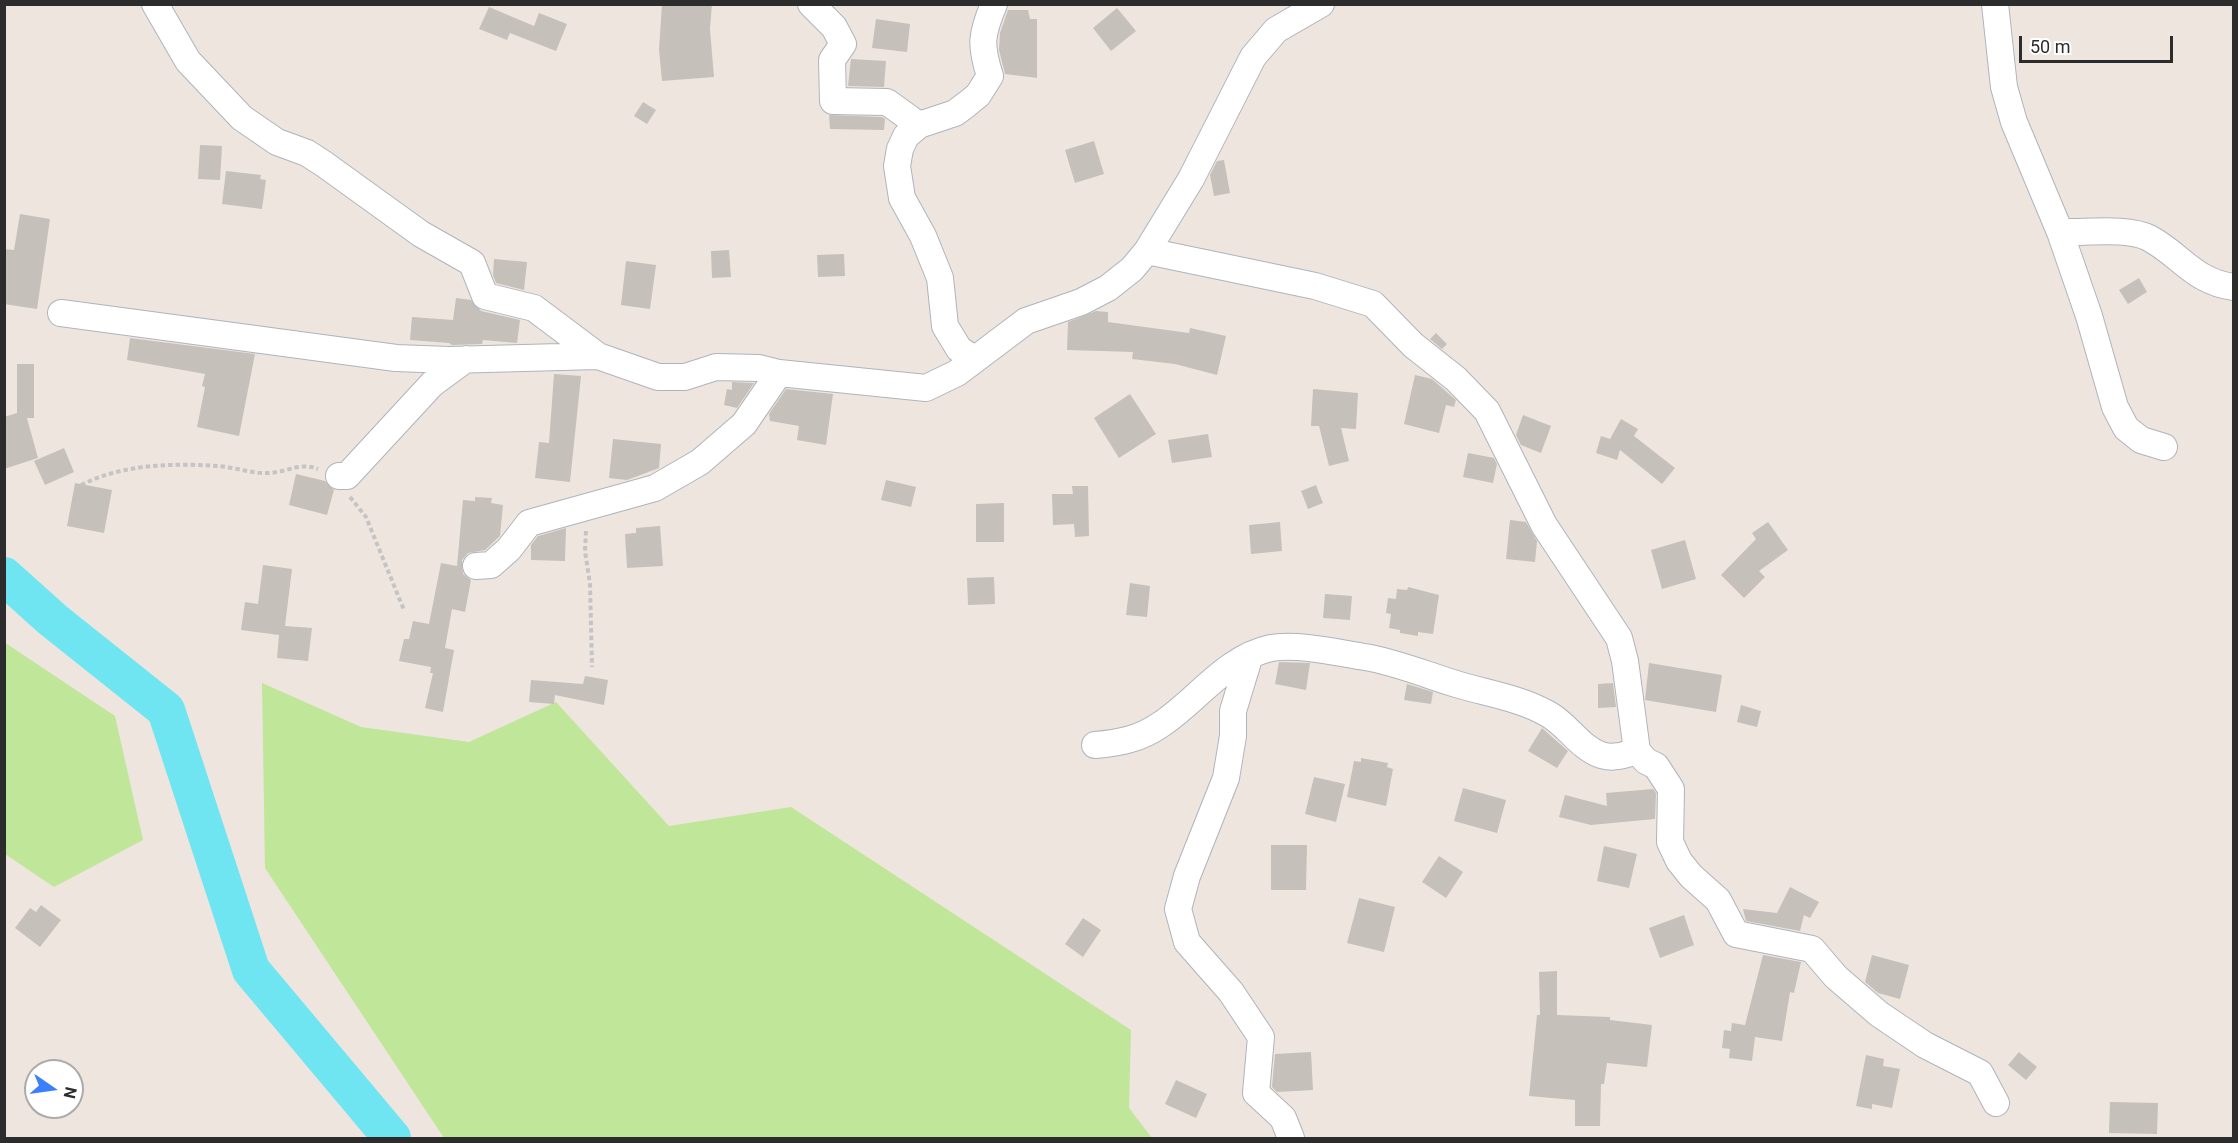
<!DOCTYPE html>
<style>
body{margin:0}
#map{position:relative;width:2238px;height:1143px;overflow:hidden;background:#eee5df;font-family:Roboto,sans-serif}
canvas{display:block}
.frame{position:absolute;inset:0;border:6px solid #2c2c2c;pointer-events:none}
.north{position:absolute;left:24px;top:1059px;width:60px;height:60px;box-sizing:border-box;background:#fff;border:2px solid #ababab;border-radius:50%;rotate:103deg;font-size:16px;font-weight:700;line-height:24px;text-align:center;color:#2c2c2c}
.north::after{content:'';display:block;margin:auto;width:21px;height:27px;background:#3b7ffe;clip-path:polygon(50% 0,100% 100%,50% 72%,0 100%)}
.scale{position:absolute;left:2019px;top:36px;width:154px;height:27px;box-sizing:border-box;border:3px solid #2c2c2c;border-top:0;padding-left:8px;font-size:18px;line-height:21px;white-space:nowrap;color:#2c2c2c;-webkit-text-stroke:4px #fff;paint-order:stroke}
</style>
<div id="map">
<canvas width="2238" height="1143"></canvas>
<div class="frame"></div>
<div class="north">N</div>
<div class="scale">50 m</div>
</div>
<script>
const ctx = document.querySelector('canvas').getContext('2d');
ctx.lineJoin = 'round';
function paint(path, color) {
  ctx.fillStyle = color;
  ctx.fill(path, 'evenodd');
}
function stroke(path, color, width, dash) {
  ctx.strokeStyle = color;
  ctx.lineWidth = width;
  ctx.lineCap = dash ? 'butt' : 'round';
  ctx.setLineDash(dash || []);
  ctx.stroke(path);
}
paint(new Path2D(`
 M 4,642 L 115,716 L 143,840 L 54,887 L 5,854 Z
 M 262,683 L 361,727 L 469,742 L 556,702 L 669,826 L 791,807 L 1131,1030 L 1129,1108 L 1152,1138 L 444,1138 L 265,868 Z`), '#c0e69a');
stroke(new Path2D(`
 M 4,576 L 53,620 L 166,710 L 251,970 L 392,1138`), '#70e5f2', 38);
paint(new Path2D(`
 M 662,4 L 712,4 L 710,29 L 714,77 L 662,81 L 659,50 Z
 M 489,7 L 534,26 L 539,13 L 567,24 L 556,51 L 510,33 L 507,40 L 479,29 Z
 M 1117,8 L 1136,31 L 1111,51 L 1093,28 Z
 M 1008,10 L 1028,10 L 1030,19 L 1037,19 L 1037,78 L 1005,74 L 999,50 L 1000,33 Z
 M 876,19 L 910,24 L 907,52 L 872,48 Z
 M 851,59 L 886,61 L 884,87 L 848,86 Z
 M 643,102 L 656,110 L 647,124 L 634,116 Z
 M 829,115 L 882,117 L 885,119 L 884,130 L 830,129 Z
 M 1094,141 L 1104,174 L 1075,183 L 1065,150 Z
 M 200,145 L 222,146 L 220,180 L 198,179 Z
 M 1224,160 L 1230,193 L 1214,196 L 1210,175 L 1217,161 Z
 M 226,171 L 261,175 L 260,179 L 266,180 L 262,209 L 222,204 Z
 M 20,214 L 50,219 L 37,309 L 4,304 L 4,249 L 14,250 Z
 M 729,250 L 731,277 L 712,278 L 711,251 Z
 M 844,254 L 845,276 L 818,277 L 817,255 Z
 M 494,259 L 527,262 L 524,290 L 496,283 L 493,275 Z
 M 626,261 L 656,265 L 650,309 L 621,305 Z
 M 2139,278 L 2147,292 L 2128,304 L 2119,290 Z
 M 456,298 L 471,300 L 481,311 L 520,320 L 517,343 L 483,340 L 482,344 L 452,345 L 449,343 L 410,340 L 412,317 L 453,320 Z
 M 1096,311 L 1108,312 L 1108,322 L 1189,333 L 1190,328 L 1226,336 L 1217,375 L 1175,364 L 1132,359 L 1133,352 L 1067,350 L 1068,322 Z
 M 1436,333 L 1447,344 L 1442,349 L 1430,339 Z
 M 130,338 L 255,354 L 239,436 L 197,427 L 205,387 L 202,386 L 205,374 L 127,360 Z
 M 17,364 L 34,364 L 34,418 L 27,418 L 38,458 L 4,469 L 4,417 L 17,413 Z
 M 554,374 L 581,376 L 570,482 L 535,478 L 539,442 L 549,443 Z
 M 1415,375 L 1432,379 L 1456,400 L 1454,407 L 1446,405 L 1439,433 L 1404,424 Z
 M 732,382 L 754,383 L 737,408 L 724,405 L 727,389 L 732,390 Z
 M 786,389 L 833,394 L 826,445 L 797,440 L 799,426 L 770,421 L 769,414 Z
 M 1313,389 L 1358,393 L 1356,429 L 1341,428 L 1349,461 L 1329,466 L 1319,426 L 1311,426 Z
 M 1130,394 L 1156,434 L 1119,458 L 1094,418 Z
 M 1523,415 L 1551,426 L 1541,453 L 1521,445 L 1516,435 Z
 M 1621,419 L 1638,429 L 1634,436 L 1675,468 L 1662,484 L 1620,450 L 1617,460 L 1596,453 L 1601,436 L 1610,439 Z
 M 1208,434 L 1212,457 L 1172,463 L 1168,440 Z
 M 613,439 L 661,444 L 659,468 L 627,480 L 609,478 Z
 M 64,448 L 74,472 L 45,485 L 34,461 Z
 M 1468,453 L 1494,458 L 1497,464 L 1493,483 L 1463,477 Z
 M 296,474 L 325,481 L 334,490 L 327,515 L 289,505 Z
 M 886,480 L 916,487 L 911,507 L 881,500 Z
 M 75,483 L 112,490 L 104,533 L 67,526 Z
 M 1316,485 L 1323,503 L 1308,509 L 1301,491 Z
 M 1072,486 L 1088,486 L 1089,536 L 1075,537 L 1074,524 L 1053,525 L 1052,494 L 1073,494 Z
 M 475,497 L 492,498 L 491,503 L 503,505 L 500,536 L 485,550 L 468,553 L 462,560 L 463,574 L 471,580 L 465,612 L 452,609 L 445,648 L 454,650 L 443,712 L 425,708 L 433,673 L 430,673 L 431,667 L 399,661 L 404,639 L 409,639 L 413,621 L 429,624 L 441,563 L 457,566 L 463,500 L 475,501 Z
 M 1004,503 L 1004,542 L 976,542 L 976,504 Z
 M 1510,520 L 1526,522 L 1537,541 L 1535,562 L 1506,559 Z
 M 1280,522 L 1282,551 L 1251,554 L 1249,525 Z
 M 1768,522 L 1788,550 L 1759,571 L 1765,577 L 1744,598 L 1721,575 L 1756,539 L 1752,533 Z
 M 660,526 L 663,566 L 627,568 L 625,534 L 636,533 L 636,528 Z
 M 566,528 L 565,561 L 531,560 L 531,545 L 538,536 Z
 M 1685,540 L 1696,579 L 1662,589 L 1651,550 Z
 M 263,565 L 292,569 L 285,626 L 312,628 L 308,661 L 277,658 L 279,635 L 241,630 L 245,602 L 258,604 Z
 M 994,577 L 995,604 L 968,605 L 967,578 Z
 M 1130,583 L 1150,586 L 1147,617 L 1126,615 Z
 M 1408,587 L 1439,595 L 1433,634 L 1418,632 L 1418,636 L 1400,633 L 1400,630 L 1389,628 L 1391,614 L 1386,613 L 1388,598 L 1396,599 L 1397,589 L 1407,590 Z
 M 1325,594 L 1352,596 L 1350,620 L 1323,618 Z
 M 1279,662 L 1310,663 L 1306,690 L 1275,684 Z
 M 1649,663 L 1722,675 L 1716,712 L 1645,700 Z
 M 585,676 L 608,680 L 604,705 L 555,695 L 554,704 L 529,702 L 531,680 L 583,684 Z
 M 1613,683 L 1616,707 L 1598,708 L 1598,684 Z
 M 1407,684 L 1433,692 L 1431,704 L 1404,700 Z
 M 1741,705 L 1761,711 L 1757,727 L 1737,722 Z
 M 1542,728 L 1568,751 L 1557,768 L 1528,751 Z
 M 1361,758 L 1388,763 L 1387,767 L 1393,769 L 1386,806 L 1347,797 L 1354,761 L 1361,762 Z
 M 1314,777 L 1345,784 L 1336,822 L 1305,814 Z
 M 1463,788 L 1506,800 L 1497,833 L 1454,821 Z
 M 1653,789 L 1656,793 L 1655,819 L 1591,825 L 1559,817 L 1565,795 L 1607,806 L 1606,793 Z
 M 1271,845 L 1307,845 L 1306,890 L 1271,890 Z
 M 1604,846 L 1637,854 L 1629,888 L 1597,881 Z
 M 1439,856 L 1463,872 L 1446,898 L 1422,882 Z
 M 1790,887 L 1819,902 L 1810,918 L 1804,915 L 1800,931 L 1746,921 L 1743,909 L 1777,913 Z
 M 1359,898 L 1395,907 L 1384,952 L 1347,943 Z
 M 41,905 L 61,920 L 40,947 L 15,928 L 30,908 L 36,912 Z
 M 1684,915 L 1694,945 L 1660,958 L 1649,928 Z
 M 1083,918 L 1101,930 L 1083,957 L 1065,944 Z
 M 1763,955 L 1801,962 L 1794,993 L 1790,992 L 1782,1041 L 1755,1037 L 1752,1061 L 1729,1058 L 1730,1049 L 1722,1048 L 1724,1030 L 1731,1031 L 1732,1023 L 1745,1025 Z
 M 1872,955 L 1909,965 L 1900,999 L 1878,993 L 1865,982 Z
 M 1557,971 L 1557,1015 L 1610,1017 L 1610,1020 L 1652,1025 L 1647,1067 L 1607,1063 L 1604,1084 L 1601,1084 L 1600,1126 L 1575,1126 L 1575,1100 L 1529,1096 L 1537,1015 L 1540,1015 L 1539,972 Z
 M 1311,1052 L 1313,1090 L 1277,1092 L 1272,1087 L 1275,1054 Z
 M 2019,1052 L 2037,1067 L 2026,1080 L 2008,1065 Z
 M 1866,1055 L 1884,1059 L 1883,1066 L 1900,1069 L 1892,1108 L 1872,1104 L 1872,1109 L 1856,1106 Z
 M 1176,1080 L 1207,1094 L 1196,1118 L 1165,1104 Z
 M 2110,1102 L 2158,1103 L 2157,1134 L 2109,1133 Z`), '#c6c0ba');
const minor = new Path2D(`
 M 155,4 L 188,61 L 242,118 L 277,142 L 307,153 L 324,164 L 421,234 L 472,263 L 485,296 L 534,308 L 598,356
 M 811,4 L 834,27 L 843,44 L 832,60 L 833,101 L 887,102 L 919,125
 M 1995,4 L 2004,87 L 2014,122 L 2060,232 L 2089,316 L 2115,407 L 2126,428 L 2141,440 L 2164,447
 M 2060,232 C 2085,233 2128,227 2149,238 C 2181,255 2194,282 2234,287
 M 1147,251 L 1315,286 L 1373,304 L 1413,345 L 1456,379 L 1487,411 L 1544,525 L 1619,638 L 1625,661 L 1637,751 L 1646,761 L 1656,766 L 1671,789 L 1670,842 L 1679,861 L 1691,876 L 1718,900 L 1736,934 L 1812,949 L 1836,977 L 1879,1014 L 1925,1045 L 1980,1073 L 1996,1103
 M 61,313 L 396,358 L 449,360 L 598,356 L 658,377 L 685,377 L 716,367 L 759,368 L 779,373 L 926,388 L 957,373 L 1026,321 L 1081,302 L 1108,288 L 1132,269 L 1147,251 L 1191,179 L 1253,57 L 1276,30 L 1321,4
 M 974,359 L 959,349 L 945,326 L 940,278 L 923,236 L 902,198 L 897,166 L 900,149 L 906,136 L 919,125 L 955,113 L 967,104 L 978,95 L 990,76 C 980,45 981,35 994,4
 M 339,476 L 347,476 L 432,384 L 466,359
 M 476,566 L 491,565 L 509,549 L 529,523 L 655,488 L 700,462 L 744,424 L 779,373
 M 1250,655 L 1233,711 L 1233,736 L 1226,778 L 1187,876 L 1178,909 L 1187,942 L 1231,992 L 1261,1037 L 1256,1093 L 1283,1118 L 1291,1138
 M 1095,745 C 1119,743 1140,739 1160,725 C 1197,701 1225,658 1271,648 C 1297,643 1339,653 1365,657 C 1395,662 1424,674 1453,683 C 1484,693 1518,697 1548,714 C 1567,724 1580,748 1601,755 C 1613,759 1625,755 1637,751`);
stroke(minor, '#afb4bc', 28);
stroke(new Path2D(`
 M 81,485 C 123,464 172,463 218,466 C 234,467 252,474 269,473 C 289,472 298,462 318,469
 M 350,497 L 366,517 L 404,610
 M 586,531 L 585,551 L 590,584 L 592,667`), '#c4c4c4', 4, [4.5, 3]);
stroke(minor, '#fff', 26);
</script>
